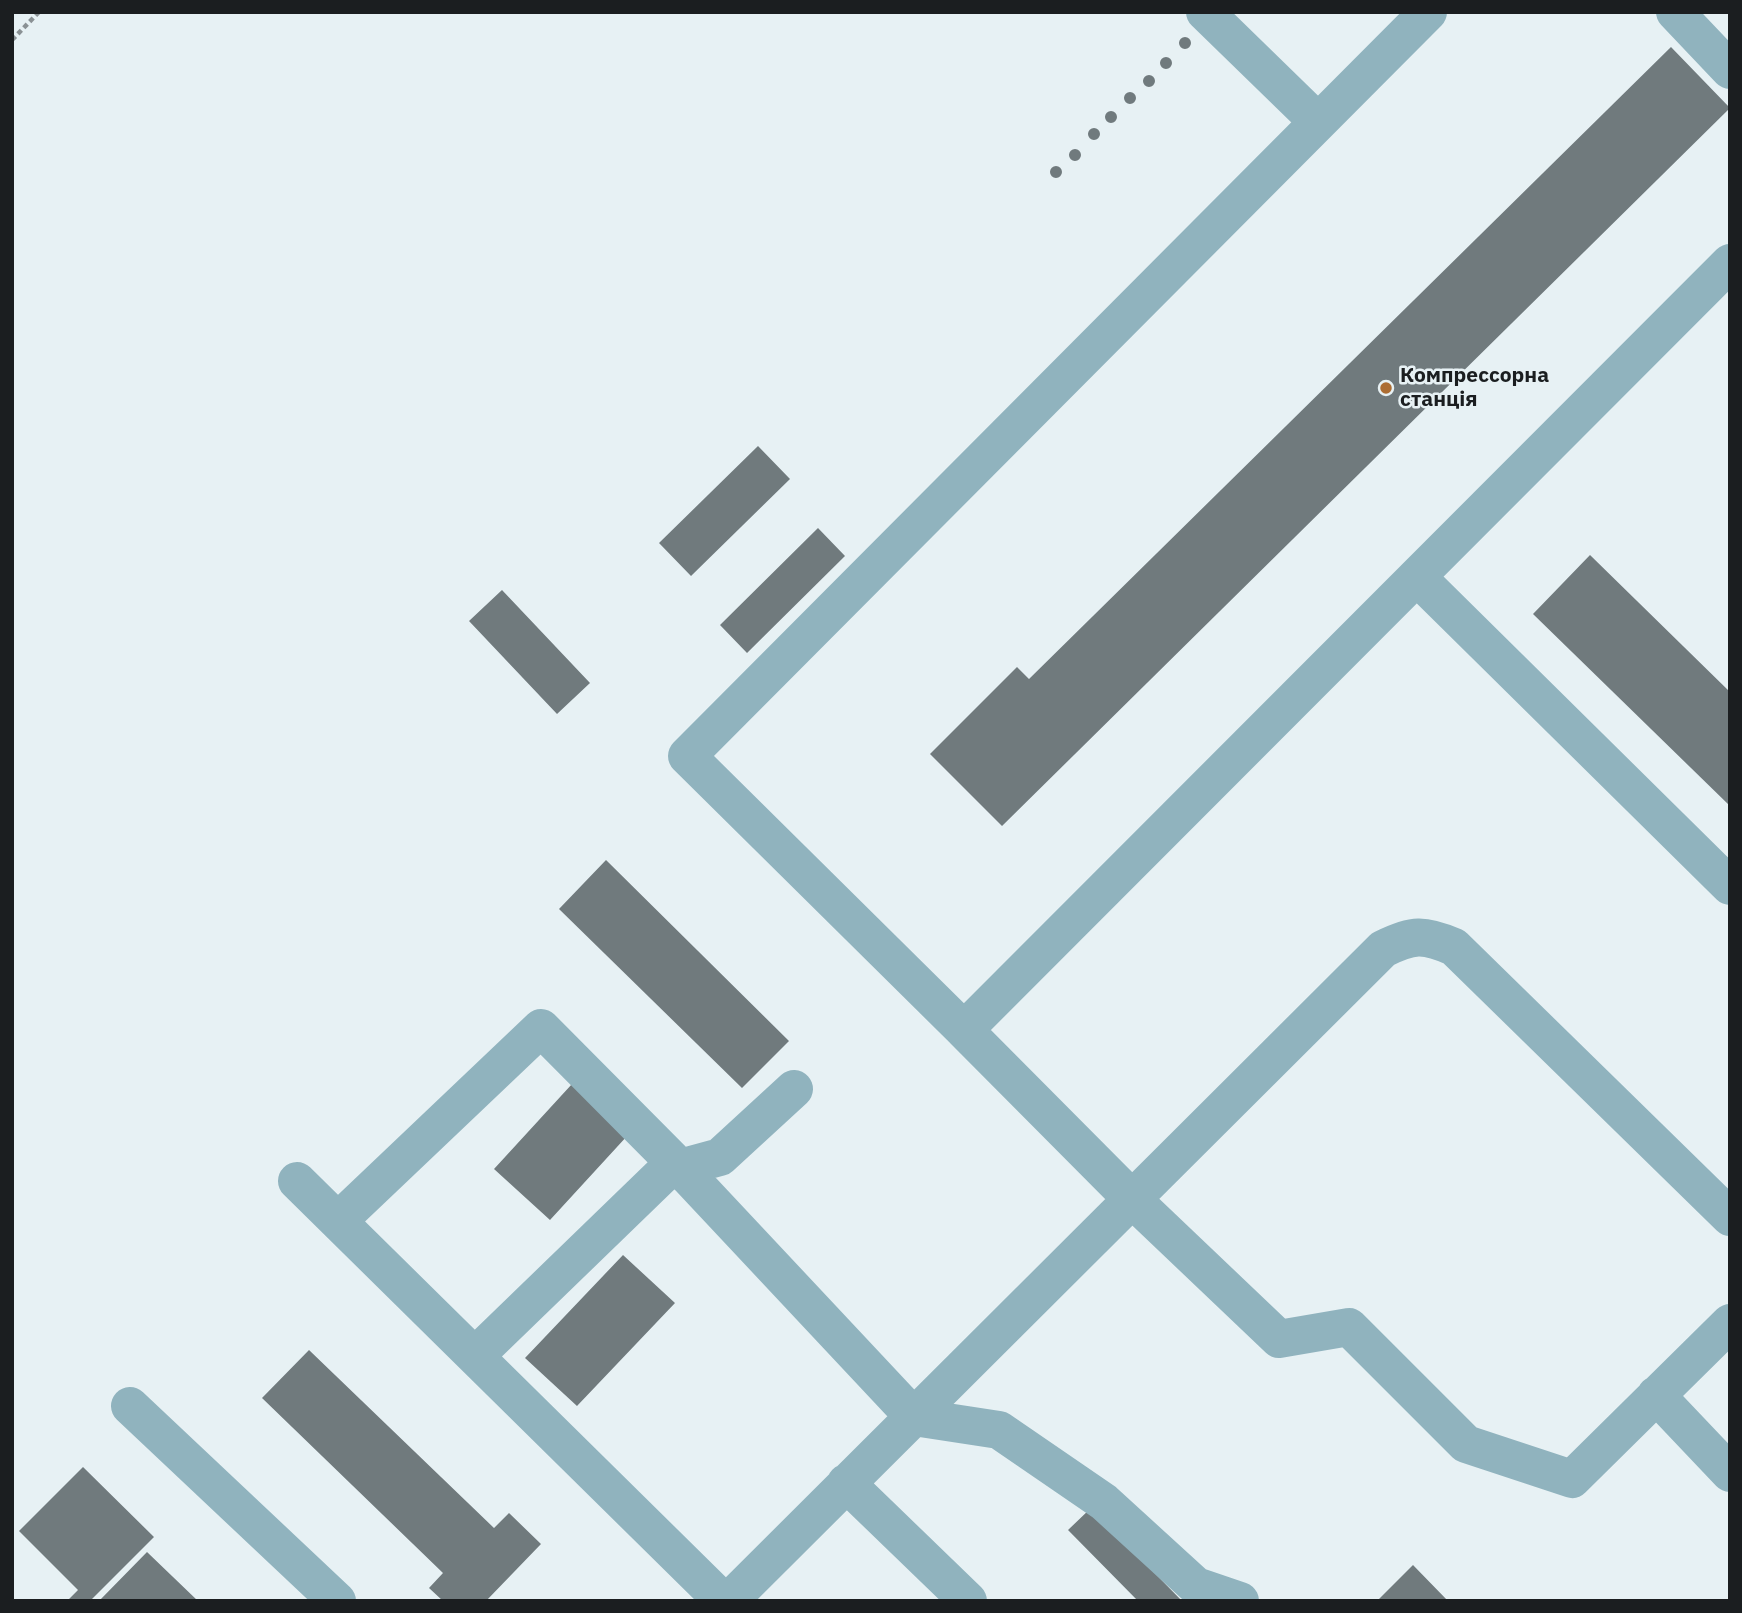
<!DOCTYPE html>
<meta charset="utf-8">
<style>
body{margin:0}
#map{position:relative;width:1742px;height:1613px;overflow:hidden;background:#e7f1f4;font-family:"IBM Plex Sans",sans-serif}
canvas{display:block}
.frame{position:absolute;inset:0;border:14px solid #1b1e20;pointer-events:none}
</style>
<div id="map">
<canvas width="1742" height="1613"></canvas>
<div class="frame"></div>
</div>
<script>
const ctx = document.querySelector('canvas').getContext('2d');
ctx.lineJoin = 'round';
function paint(path, color) {
  ctx.fillStyle = color;
  ctx.fill(path, 'evenodd');
}
function stroke(path, color, width, dash) {
  ctx.strokeStyle = color;
  ctx.lineWidth = width;
  ctx.lineCap = dash ? 'butt' : 'round';
  ctx.setLineDash(dash || []);
  ctx.stroke(path);
}
function label(font, color, halo, rows, align = 'center') {
  ctx.font = font + ' "IBM Plex Sans",sans-serif';
  ctx.lineWidth = 5;
  ctx.setLineDash([]);
  ctx.textBaseline = 'middle';
  ctx.strokeStyle = halo;
  ctx.fillStyle = color;
  for (const [text, x, y, turn = 0] of rows) {
    ctx.save();
    ctx.translate(x, y);
    ctx.rotate((+turn || 0) * Math.PI / 180);
    ctx.textAlign = isNaN(turn) ? turn : align;
    if (halo) ctx.strokeText(text, 0, 0);
    ctx.fillText(text, 0, 0);
    ctx.restore();
  }
}
paint(new Path2D(`
 M1179 43a6 6 0 1 1 12 0a6 6 0 1 1-12 0Z
 M 1671,47 L 1730,108 L 1002,826 L 930,754 L 1017,667 L 1029,679 Z
 M1160 63a6 6 0 1 1 12 0a6 6 0 1 1-12 0Z
 M1143 81a6 6 0 1 1 12 0a6 6 0 1 1-12 0Z
 M1124 98a6 6 0 1 1 12 0a6 6 0 1 1-12 0Z
 M1105 117a6 6 0 1 1 12 0a6 6 0 1 1-12 0Z
 M1088 134a6 6 0 1 1 12 0a6 6 0 1 1-12 0Z
 M1069 155a6 6 0 1 1 12 0a6 6 0 1 1-12 0Z
 M1050 172a6 6 0 1 1 12 0a6 6 0 1 1-12 0Z
 M 758,446 L 790,479 L 691,576 L 659,543 Z
 M 818,528 L 845,556 L 747,653 L 720,625 Z
 M 1590,555 L 1730,692 L 1730,806 L 1533,614 Z
 M 502,590 L 590,683 L 557,714 L 469,621 Z
 M 606,860 L 789,1041 L 742,1088 L 559,909 Z
 M 572,1084 L 628,1135 L 550,1220 L 494,1169 Z
 M 623,1255 L 675,1303 L 577,1406 L 525,1358 Z
 M 309,1350 L 494,1528 L 509,1513 L 541,1544 L 486,1601 L 443,1601 L 429,1588 L 443,1573 L 262,1398 Z
 M 83,1467 L 154,1537 L 90,1601 L 67,1601 L 78,1590 L 19,1531 Z
 M 1091,1508 L 1182,1601 L 1138,1601 L 1068,1530 Z
 M 147,1552 L 198,1601 L 99,1601 Z
 M 1413,1565 L 1448,1601 L 1377,1601 Z`), '#707a7d');
stroke(new Path2D(`
 M 12,40 L 39,12`), '#8a9194', 4.5, [5, 3.5]);
stroke(new Path2D(`
 M 1205,12 L 1318,122
 M 1428,12 L 687,756 L 964,1030 L 1730,263
 M 1675,12 L 1730,70
 M 1417,577 L 1730,886
 M 964,1030 L 1133,1200 L 1279,1339 L 1349,1327 L 1466,1444 L 1572,1479 L 1730,1323
 M 297,1181 L 723,1601
 M 338,1221 L 541,1028 L 689,1177 L 914,1417 L 999,1430 L 1104,1502 L 1196,1586 L 1240,1601
 M 475,1356 L 665,1172 L 720,1157 L 794,1089
 M 1656,1395 L 1730,1473
 M 130,1406 L 337,1601
 M 846,1483 L 968,1601
 M 729,1601 L 1383,949 C 1413,934 1424,934 1454,947 L 1730,1217`), '#90b3be', 38);
for (const [x, y, r, color] of [
 [1386,388,7,"#ac6d33"]
]) {
  const dot = new Path2D();
  dot.arc(x, y, r, 0, 2 * Math.PI);
  ctx.fillStyle = color;
  ctx.fill(dot);
  stroke(dot, '#e7f1f4', 2.5);
}
label('bold 21px', '#1b1e20', '#e7f1f4', [
 ["Компрессорна",1400,376],
 ["станція",1400,400]
], 'left');
</script>
